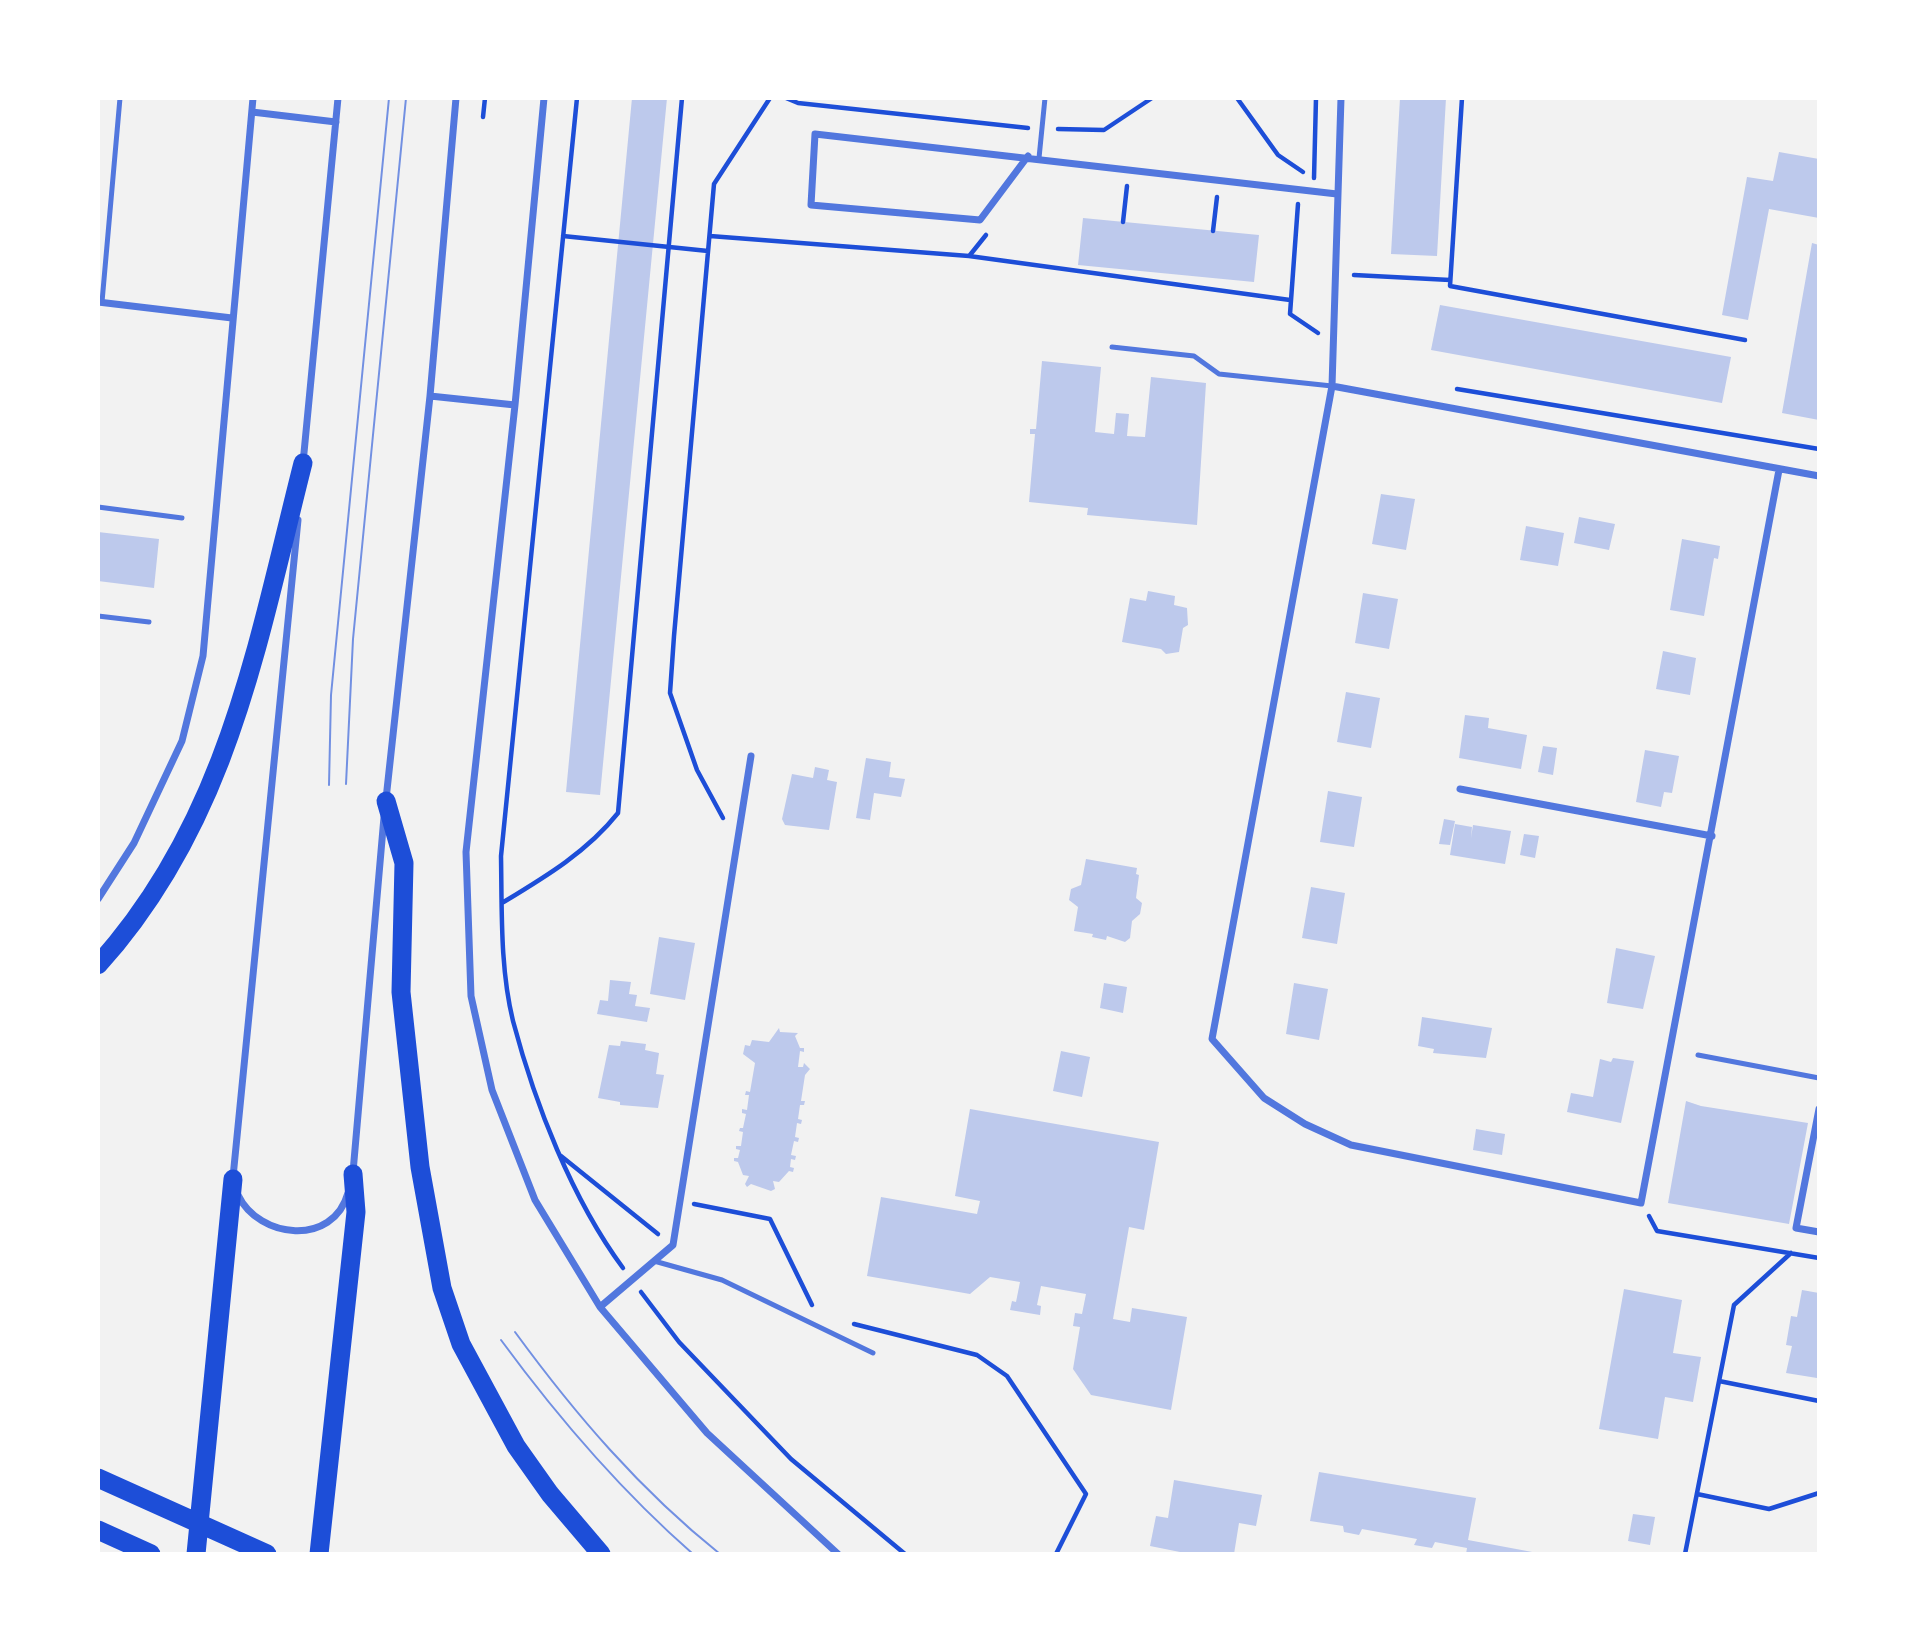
<!DOCTYPE html>
<style>
body{margin:0}
#map{position:relative;width:1917px;height:1652px;overflow:hidden;background:#f2f2f2;font-family:"Fira Sans Condensed",sans-serif}
canvas{display:block}
.frame{position:absolute;inset:0;border:100px solid #fff;pointer-events:none}
</style>
<div id="map">
<canvas width="1917" height="1652"></canvas>
<div class="frame"></div>
</div>
<script>
const ctx = document.querySelector('canvas').getContext('2d');
ctx.lineJoin = 'round';
function paint(path, color) {
  ctx.fillStyle = color;
  ctx.fill(path, 'evenodd');
}
function stroke(path, color, width, dash) {
  ctx.strokeStyle = color;
  ctx.lineWidth = width;
  ctx.lineCap = dash ? 'butt' : 'round';
  ctx.setLineDash(dash || []);
  ctx.stroke(path);
}
paint(new Path2D(`
 M 632,98 L 667,98 L 600,795 L 566,792 Z
 M 1400,98 L 1446,98 L 1437,256 L 1391,254 Z
 M 1779,152 L 1819,159 L 1819,218 L 1769,209 L 1748,320 L 1722,315 L 1747,177 L 1773,181 Z
 M 1083,218 L 1259,235 L 1254,282 L 1078,265 Z
 M 1812,243 L 1819,245 L 1819,420 L 1782,413 Z
 M 1440,305 L 1731,357 L 1722,403 L 1431,350 Z
 M 1042,361 L 1101,367 L 1095,432 L 1114,434 L 1116,413 L 1129,414 L 1127,436 L 1145,437 L 1151,377 L 1206,383 L 1197,525 L 1087,515 L 1088,508 L 1029,502 L 1035,434 L 1030,434 L 1030,429 L 1036,429 Z
 M 1381,494 L 1415,499 L 1406,550 L 1372,544 Z
 M 1579,517 L 1615,524 L 1609,550 L 1574,543 Z
 M 1526,526 L 1564,533 L 1558,566 L 1520,560 Z
 M 98,532 L 159,539 L 154,588 L 98,581 Z
 M 1682,539 L 1720,546 L 1718,559 L 1714,558 L 1704,616 L 1670,610 Z
 M 1148,591 L 1175,596 L 1174,605 L 1187,608 L 1188,625 L 1183,628 L 1179,652 L 1166,654 L 1161,649 L 1122,642 L 1130,598 L 1146,601 Z
 M 1363,593 L 1398,599 L 1389,649 L 1355,643 Z
 M 1663,651 L 1696,658 L 1690,695 L 1656,689 Z
 M 1346,692 L 1380,698 L 1371,748 L 1337,742 Z
 M 1465,715 L 1489,718 L 1488,728 L 1527,735 L 1521,769 L 1459,758 Z
 M 1543,746 L 1557,748 L 1553,775 L 1538,772 Z
 M 1645,750 L 1679,756 L 1672,793 L 1664,792 L 1661,807 L 1636,802 Z
 M 866,758 L 891,762 L 889,777 L 905,779 L 901,797 L 874,793 L 870,820 L 856,818 Z
 M 815,767 L 829,770 L 827,780 L 837,782 L 829,830 L 785,825 L 782,819 L 792,774 L 813,778 Z
 M 1328,791 L 1362,797 L 1354,847 L 1320,842 Z
 M 1444,819 L 1455,821 L 1450,845 L 1439,844 Z
 M 1455,824 L 1472,827 L 1471,838 L 1473,825 L 1511,831 L 1505,864 L 1450,855 Z
 M 1524,834 L 1539,836 L 1535,858 L 1520,855 Z
 M 1086,859 L 1137,868 L 1136,874 L 1139,875 L 1136,898 L 1142,903 L 1140,914 L 1132,921 L 1130,938 L 1125,942 L 1107,936 L 1106,940 L 1092,937 L 1093,934 L 1074,931 L 1078,907 L 1069,900 L 1071,889 L 1081,885 Z
 M 1311,887 L 1345,893 L 1337,944 L 1302,938 Z
 M 659,937 L 695,943 L 685,1000 L 650,994 Z
 M 1616,948 L 1655,956 L 1643,1009 L 1607,1003 Z
 M 610,980 L 631,982 L 629,994 L 637,995 L 635,1006 L 650,1008 L 647,1022 L 597,1014 L 600,1000 L 608,1001 Z
 M 1104,983 L 1127,987 L 1123,1013 L 1100,1008 Z
 M 1294,983 L 1328,989 L 1319,1040 L 1286,1034 Z
 M 1422,1017 L 1492,1028 L 1486,1058 L 1433,1053 L 1434,1049 L 1418,1046 Z
 M 779,1028 L 780,1032 L 798,1033 L 795,1036 L 800,1048 L 804,1048 L 804,1052 L 800,1051 L 798,1067 L 803,1067 L 804,1063 L 810,1069 L 805,1075 L 801,1101 L 805,1101 L 804,1105 L 800,1105 L 798,1119 L 802,1120 L 801,1124 L 797,1123 L 795,1137 L 799,1138 L 798,1142 L 794,1141 L 791,1155 L 796,1156 L 795,1160 L 791,1159 L 790,1167 L 794,1168 L 793,1172 L 789,1171 L 779,1182 L 773,1181 L 775,1189 L 771,1191 L 751,1184 L 747,1187 L 745,1184 L 749,1176 L 743,1175 L 738,1162 L 734,1161 L 734,1158 L 738,1158 L 740,1150 L 736,1149 L 736,1146 L 741,1146 L 743,1132 L 739,1131 L 740,1128 L 743,1128 L 746,1114 L 742,1113 L 742,1109 L 747,1110 L 749,1095 L 745,1095 L 746,1091 L 750,1092 L 755,1063 L 743,1054 L 745,1045 L 750,1046 L 752,1040 L 769,1042 Z
 M 621,1041 L 646,1044 L 645,1050 L 659,1053 L 656,1074 L 664,1075 L 658,1108 L 620,1105 L 620,1102 L 598,1098 L 609,1045 L 620,1046 Z
 M 1061,1051 L 1090,1057 L 1082,1097 L 1053,1091 Z
 M 1613,1058 L 1634,1061 L 1621,1123 L 1567,1112 L 1571,1093 L 1593,1097 L 1600,1059 L 1611,1062 Z
 M 1686,1101 L 1701,1106 L 1808,1123 L 1789,1224 L 1668,1203 Z
 M 970,1109 L 1159,1142 L 1144,1230 L 1129,1227 L 1113,1319 L 1130,1322 L 1132,1308 L 1187,1317 L 1171,1410 L 1091,1395 L 1073,1369 L 1080,1327 L 1073,1326 L 1075,1313 L 1082,1314 L 1086,1294 L 1041,1286 L 1037,1305 L 1041,1306 L 1040,1315 L 1010,1310 L 1012,1301 L 1016,1302 L 1020,1282 L 990,1277 L 970,1294 L 867,1276 L 881,1197 L 977,1214 L 980,1201 L 955,1196 Z
 M 1476,1129 L 1505,1134 L 1502,1155 L 1473,1150 Z
 M 1624,1289 L 1682,1300 L 1673,1353 L 1701,1357 L 1693,1402 L 1665,1397 L 1658,1439 L 1599,1429 Z
 M 1802,1290 L 1819,1293 L 1817,1378 L 1786,1373 L 1792,1346 L 1786,1345 L 1791,1316 L 1797,1317 Z
 M 1319,1472 L 1476,1498 L 1468,1540 L 1543,1554 L 1466,1554 L 1467,1548 L 1435,1542 L 1432,1548 L 1414,1545 L 1417,1539 L 1362,1529 L 1359,1535 L 1344,1532 L 1343,1526 L 1310,1521 Z
 M 1174,1480 L 1262,1495 L 1256,1526 L 1239,1523 L 1234,1554 L 1190,1554 L 1150,1546 L 1156,1516 L 1168,1518 Z
 M 1633,1514 L 1655,1517 L 1650,1545 L 1628,1541 Z`), '#bdc9ec');
stroke(new Path2D(`
 M 577,98 L 501,856 C 502,911 500,968 513,1021 C 535,1104 572,1199 623,1268
 M 786,98 L 798,103 L 1028,128
 M 1237,98 L 1278,155 L 1303,172
 M 1462,98 L 1450,286 L 1745,340
 M 483,117 L 485,98
 M 1058,129 L 1104,130 L 1152,98
 M 1314,178 L 1316,98
 M 1298,204 L 1290,314 L 1318,333
 M 1123,222 L 1127,186
 M 1213,231 L 1217,197
 M 563,236 L 708,251
 M 710,236 L 969,256 L 1290,300
 M 970,255 L 986,235
 M 1354,275 L 1450,280
 M 1457,389 L 1819,449
 M 723,818 L 697,770 L 670,693 L 674,636 L 714,184 L 770,98
 M 502,903 C 545,877 587,852 618,813 L 682,98
 M 561,1156 L 658,1234
 M 694,1204 L 770,1219 L 812,1305
 M 1649,1216 L 1657,1231 L 1819,1258
 M 641,1292 L 679,1342 L 791,1459 L 905,1554
 M 854,1324 L 977,1355 L 1007,1376 L 1086,1494 L 1056,1554
 M 1719,1381 L 1819,1401
 M 1697,1494 L 1769,1509 L 1819,1493
 M 1685,1554 L 1734,1305 L 1791,1253`), '#1d4ed8', 4.5);
stroke(new Path2D(`
 M 1039,158 L 1045,98
 M 102,302 L 120,98
 M 1112,347 L 1194,356 L 1219,374 L 1332,386
 M 98,507 L 182,518
 M 98,616 L 149,622
 M 1698,1055 L 1819,1078
 M 654,1261 L 722,1280 L 873,1353`), '#5277de', 5);
stroke(new Path2D(`
 M 544,98 L 515,405 L 466,852 L 471,996 L 492,1090 L 535,1200 L 600,1307 L 707,1433 L 838,1554
 M 1341,98 L 1332,386 L 1212,1039 L 1264,1098 L 1305,1124 L 1351,1145 L 1641,1203 L 1779,470
 M 252,112 L 336,122
 M 1028,156 L 980,220 L 811,205 L 815,134 L 1337,194
 M 98,302 L 232,318
 M 1332,386 L 1819,476
 M 430,396 L 515,405
 M 303,463 L 338,98
 M 1460,789 L 1712,836
 M 386,799 L 430,396 L 456,98
 M 98,899 L 134,843 L 182,741 L 203,656 L 253,98
 M 1819,1109 L 1796,1228 L 1819,1232
 M 353,1172 L 384,817
 M 233,1177 L 298,520
 M 238,1195 C 259,1239 333,1247 348,1193
 M 600,1307 L 673,1245 L 751,756`), '#5277de', 7);
stroke(new Path2D(`
 M 386,801 L 404,863 L 401,992 L 420,1167 L 442,1288 L 461,1344 L 516,1446 L 550,1494 L 601,1554
 M 98,965 C 228,821 257,644 303,463
 M 98,1478 L 267,1554
 M 98,1530 L 151,1554
 M 196,1554 L 233,1179
 M 319,1554 L 356,1212 L 353,1174`), '#1d4ed8', 19);
stroke(new Path2D(`
 M 346,784 L 353,639 L 406,98
 M 329,785 L 331,695 L 389,98
 M 515,1332 C 575,1414 640,1490 720,1554
 M 501,1340 C 559,1419 620,1490 693,1554`), '#7290e2', 2);
</script>
